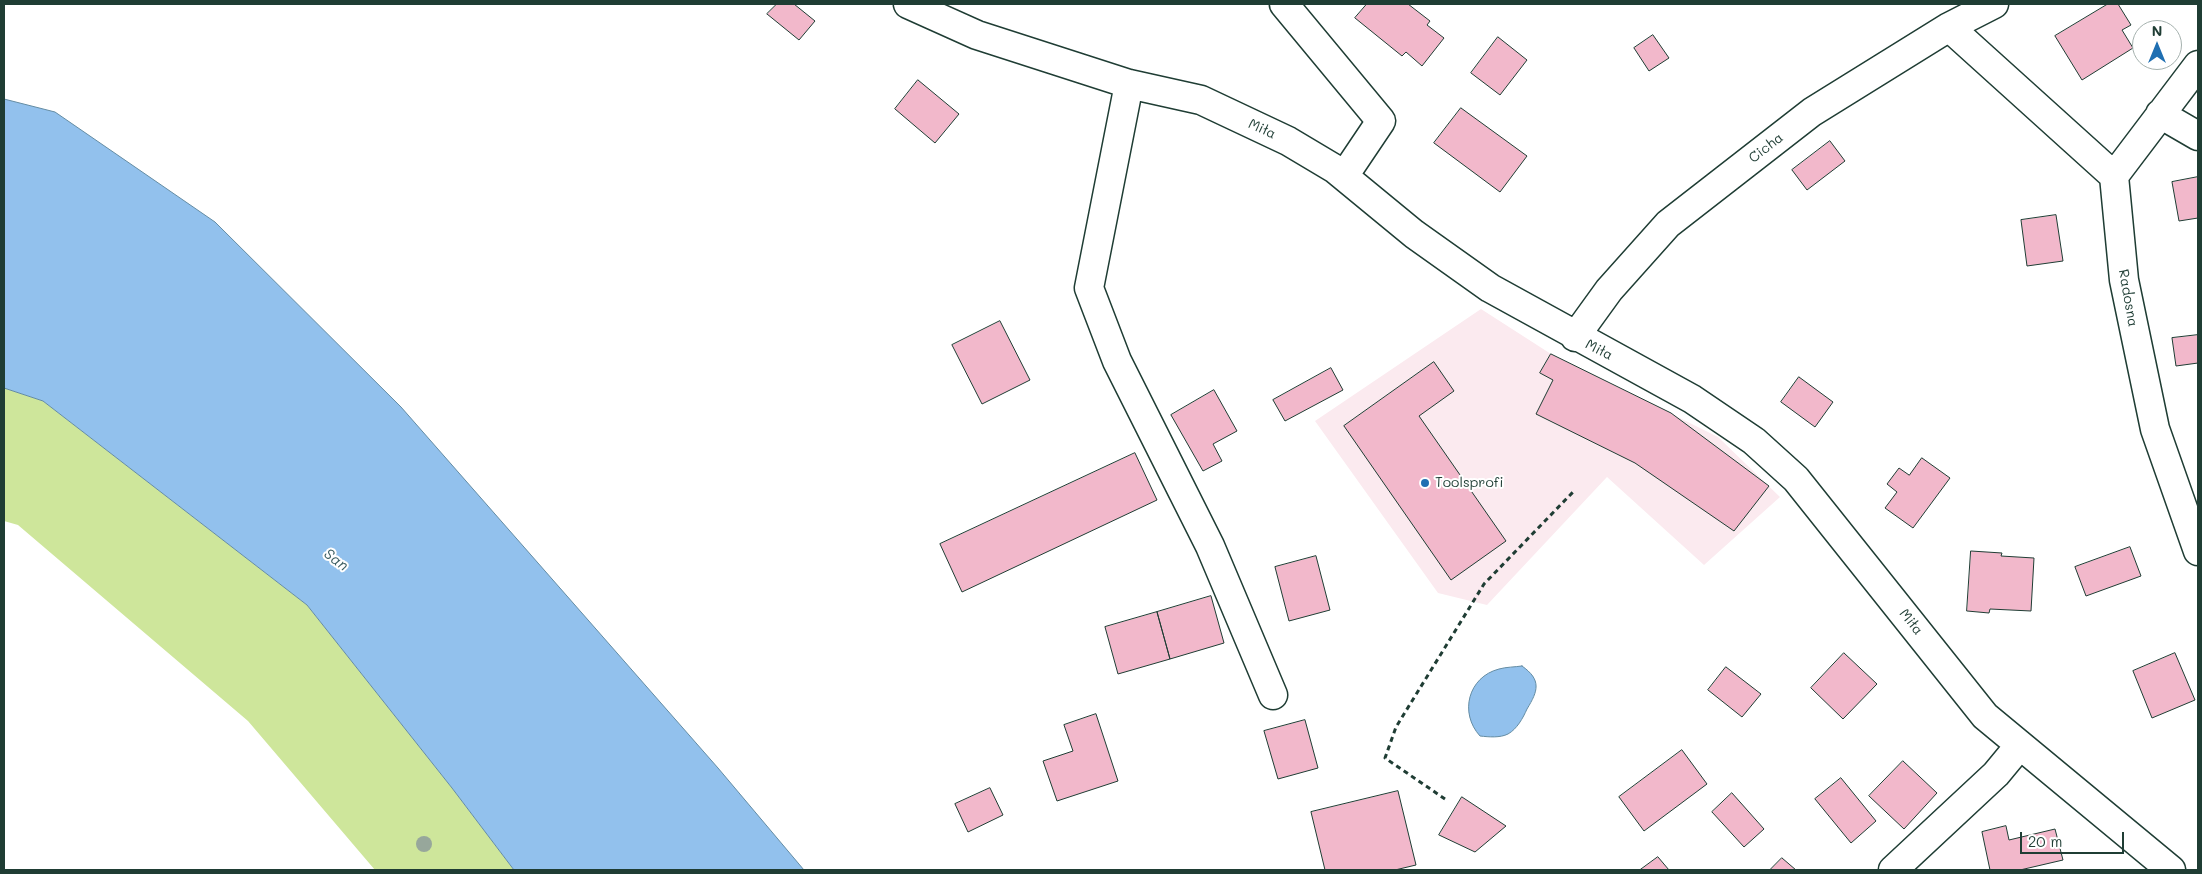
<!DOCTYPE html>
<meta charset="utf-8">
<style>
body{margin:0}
#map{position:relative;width:2202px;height:874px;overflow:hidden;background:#fff;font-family:Mali,sans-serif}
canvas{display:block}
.frame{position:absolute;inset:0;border:5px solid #1f3d34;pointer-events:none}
.north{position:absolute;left:2132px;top:20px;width:50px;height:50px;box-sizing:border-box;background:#fff;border:1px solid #a5b1ae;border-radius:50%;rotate:0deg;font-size:14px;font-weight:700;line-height:20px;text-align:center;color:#1f3d34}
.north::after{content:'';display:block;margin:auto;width:18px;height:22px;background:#1f6fb2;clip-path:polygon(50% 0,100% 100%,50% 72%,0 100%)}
.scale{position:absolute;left:2020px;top:832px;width:104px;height:22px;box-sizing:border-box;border:2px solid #1f3d34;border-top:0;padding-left:6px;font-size:15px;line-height:18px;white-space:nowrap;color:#1f3d34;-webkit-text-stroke:4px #fff;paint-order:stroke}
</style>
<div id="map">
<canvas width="2202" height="874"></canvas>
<div class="frame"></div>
<div class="north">N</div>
<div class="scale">20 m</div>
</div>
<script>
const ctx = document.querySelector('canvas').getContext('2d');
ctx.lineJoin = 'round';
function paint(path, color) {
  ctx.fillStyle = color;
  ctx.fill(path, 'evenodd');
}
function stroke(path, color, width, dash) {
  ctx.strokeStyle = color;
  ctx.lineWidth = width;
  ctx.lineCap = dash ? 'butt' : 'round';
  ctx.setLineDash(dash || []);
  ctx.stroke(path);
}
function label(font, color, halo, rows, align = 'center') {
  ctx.font = font + ' Mali,sans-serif';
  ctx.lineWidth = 4;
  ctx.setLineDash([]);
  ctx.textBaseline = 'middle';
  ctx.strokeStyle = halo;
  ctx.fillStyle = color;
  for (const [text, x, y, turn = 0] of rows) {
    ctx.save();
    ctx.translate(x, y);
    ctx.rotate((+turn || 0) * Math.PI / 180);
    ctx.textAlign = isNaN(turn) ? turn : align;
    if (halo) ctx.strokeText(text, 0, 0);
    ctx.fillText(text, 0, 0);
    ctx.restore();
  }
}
paint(new Path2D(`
 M 1481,309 L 1551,354 L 1718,437 L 1780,497 L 1704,565 L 1607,477 L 1487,605 L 1438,593 L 1315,421 Z`), '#fbeaef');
paint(new Path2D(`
 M 4,388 L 43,401 L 307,605 L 452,788 L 514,870 L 375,870 L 248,721 L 18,525 L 4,521 Z`), '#cee69b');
const water = new Path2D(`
 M 4,99 L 55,112 L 215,222 L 401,407 L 718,768 L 804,870 L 514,870 L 452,788 L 307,605 L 43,401 L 4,388 Z
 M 1522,666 C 1542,680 1538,691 1527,709 C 1523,718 1517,729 1508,734 C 1500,738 1489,737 1480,736 C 1459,713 1468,677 1499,669 C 1506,667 1515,667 1522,666 Z`);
paint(water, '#92c1ed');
stroke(water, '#648ca3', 1);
const building = new Path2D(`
 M 777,4 L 794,4 L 815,21 L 799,40 L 767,14 Z
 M 1367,4 L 1408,4 L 1430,21 L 1427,25 L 1444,38 L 1422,66 L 1406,52 L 1402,56 L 1355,18 Z
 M 2108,4 L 2118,4 L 2131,25 L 2122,30 L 2133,48 L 2082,80 L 2055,36 Z
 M 1653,35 L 1669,58 L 1649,71 L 1634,48 Z
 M 1498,37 L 1527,60 L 1500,95 L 1471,73 Z
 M 918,80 L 959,114 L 935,143 L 895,109 Z
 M 1461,108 L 1527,156 L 1500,192 L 1434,143 Z
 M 1830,141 L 1845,161 L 1807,190 L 1792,170 Z
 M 2198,177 L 2198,218 L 2179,221 L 2172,182 Z
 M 2056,215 L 2063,261 L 2027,266 L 2021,220 Z
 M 1000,321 L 1030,380 L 982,404 L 952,345 Z
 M 2198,335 L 2198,363 L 2176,366 L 2172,338 Z
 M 1551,354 L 1671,413 L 1769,486 L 1734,531 L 1635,463 L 1536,414 L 1553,380 L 1540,373 Z
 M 1434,362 L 1454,391 L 1419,416 L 1506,541 L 1451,580 L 1344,426 Z
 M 1331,368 L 1343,390 L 1285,421 L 1273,400 Z
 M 1799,377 L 1833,402 L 1815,427 L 1781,402 Z
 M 1214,390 L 1237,431 L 1213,444 L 1222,461 L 1203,471 L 1171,415 Z
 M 1135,453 L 1157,500 L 962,592 L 940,544 Z
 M 1922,458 L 1950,478 L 1913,528 L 1885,508 L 1897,492 L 1887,484 L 1899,468 L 1909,475 Z
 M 2130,547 L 2141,576 L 2086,596 L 2075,567 Z
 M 1971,551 L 2002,553 L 2001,556 L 2034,558 L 2031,611 L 1990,609 L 1989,613 L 1967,611 Z
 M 1316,556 L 1330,610 L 1289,621 L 1275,567 Z
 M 1211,596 L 1224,643 L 1170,659 L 1157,612 Z
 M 1157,612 L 1170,659 L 1118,674 L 1105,627 Z
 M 1844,653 L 1877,684 L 1843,719 L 1811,688 Z
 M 2175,653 L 2195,700 L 2152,718 L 2133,671 Z
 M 1726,667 L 1761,694 L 1742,717 L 1708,690 Z
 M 1096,714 L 1118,781 L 1057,801 L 1043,761 L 1073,751 L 1064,725 Z
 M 1305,720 L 1318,768 L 1278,779 L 1264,731 Z
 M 1682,750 L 1707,784 L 1644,831 L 1619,797 Z
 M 1903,761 L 1937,793 L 1904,829 L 1869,796 Z
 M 1841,778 L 1876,821 L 1851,843 L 1815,799 Z
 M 990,788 L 1003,815 L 968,832 L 955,804 Z
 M 1398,791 L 1416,865 L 1395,870 L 1325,870 L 1311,812 Z
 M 1732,793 L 1764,829 L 1744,847 L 1712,812 Z
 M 1462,797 L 1506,826 L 1475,852 L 1439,835 Z
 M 2006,826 L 2009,840 L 2055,829 L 2063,860 L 2020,870 L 1990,870 L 1982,832 Z
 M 1658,857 L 1669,870 L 1640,870 Z
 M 1782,858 L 1796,870 L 1770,870 Z`);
paint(building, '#f2b8cb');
stroke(building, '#1f3d34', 1);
const minor = new Path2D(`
 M 908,4 L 977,35 L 1129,84 L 1201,100 L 1288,141 L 1335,169 L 1414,234 L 1490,288 L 1692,399 L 1754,441 L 1796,479 L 1985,716 L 2171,870
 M 1284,4 L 1381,121 L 1344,176
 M 1949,27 L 2114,176
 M 2198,65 L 2114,176 L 2124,280 L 2155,429 L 2198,551
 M 1129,84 L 1089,288 L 1117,361 L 1210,546 L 1273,695
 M 2160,114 L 2198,136
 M 1575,337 L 1609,290 L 1668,224 L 1812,112 L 1949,27 L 1994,4
 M 1893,870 L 1996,774 L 2020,745`);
stroke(minor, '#1f3d34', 31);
stroke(new Path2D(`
 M 1445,799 L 1385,758 L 1396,727 L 1484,584 L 1573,492`), '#1f3d34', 3, [5, 4]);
stroke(minor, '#fff', 28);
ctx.fillStyle = '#97a79b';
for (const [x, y] of [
 [424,844]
]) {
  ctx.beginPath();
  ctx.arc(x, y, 8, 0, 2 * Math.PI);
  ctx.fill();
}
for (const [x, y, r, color] of [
 [1425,483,5,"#1f6fb2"]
]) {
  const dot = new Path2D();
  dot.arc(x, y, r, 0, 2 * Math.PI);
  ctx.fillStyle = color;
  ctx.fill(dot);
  stroke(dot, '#fff', 2);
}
label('14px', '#1f3d34', '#fff', [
 ["Miła",1262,129,25],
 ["Cicha",1766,148,-38],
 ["Radosna",2128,298,80],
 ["Miła",1599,350,27],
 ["Miła",1911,622,52]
]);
label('14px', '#1f3d34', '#fff', [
 ["Toolsprofi",1435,483]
], 'left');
label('italic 15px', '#3c5e62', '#fff', [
 ["San",336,560,37]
]);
</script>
